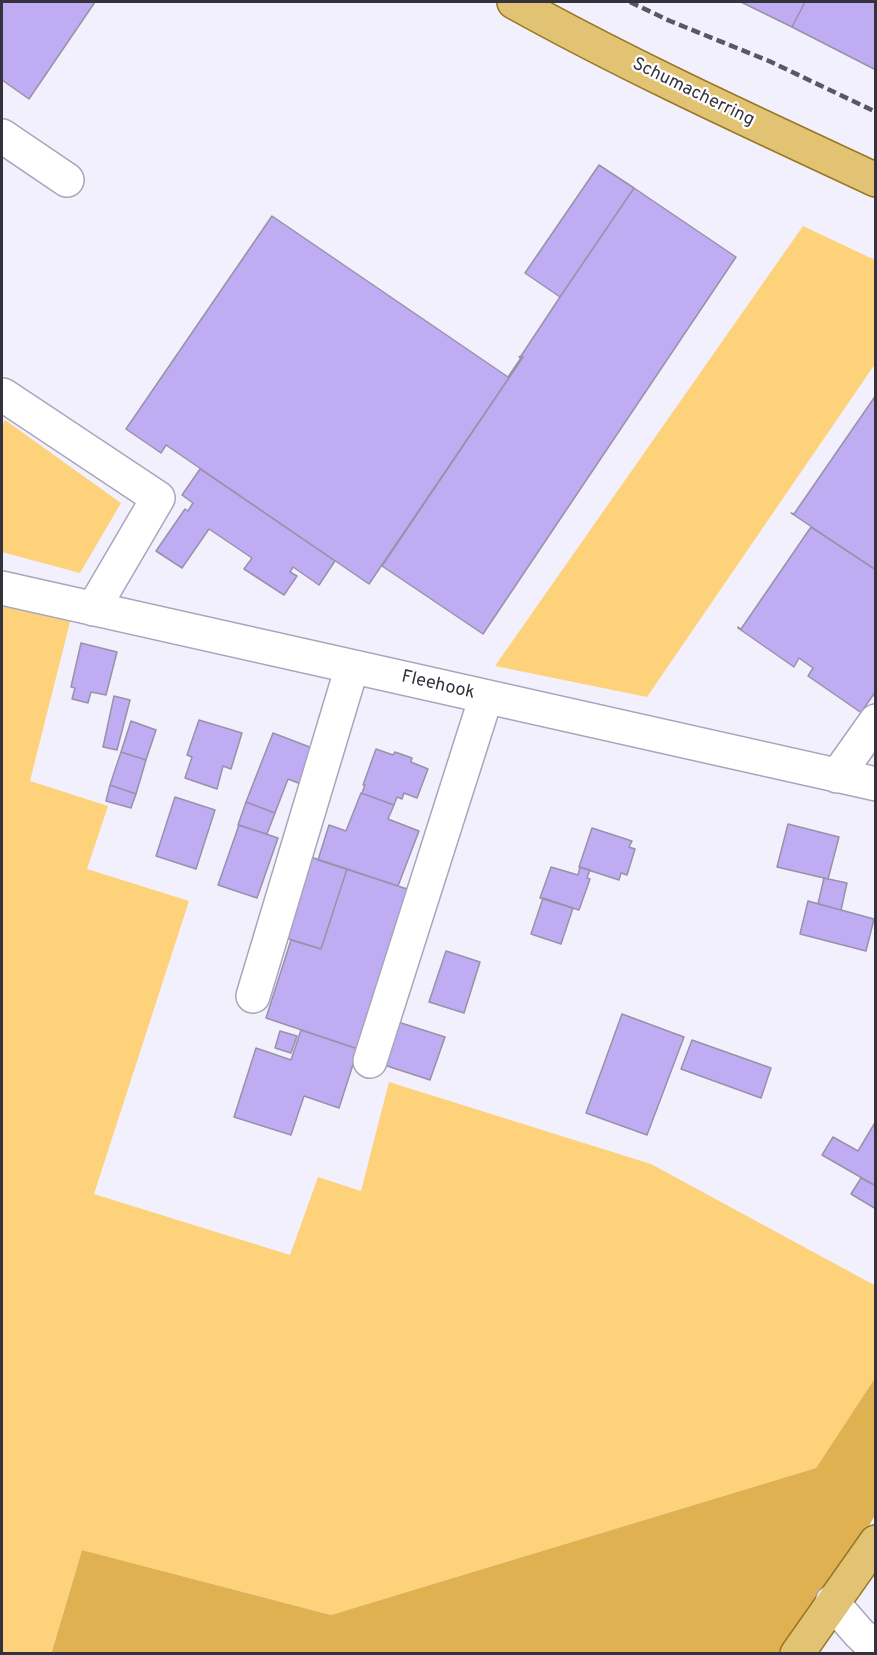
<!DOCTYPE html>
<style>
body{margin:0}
#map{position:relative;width:877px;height:1655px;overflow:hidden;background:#f3f0fe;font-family:Overpass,sans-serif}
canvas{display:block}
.frame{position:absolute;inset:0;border:3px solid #34323c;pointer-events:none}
</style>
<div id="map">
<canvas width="877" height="1655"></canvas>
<div class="frame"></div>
</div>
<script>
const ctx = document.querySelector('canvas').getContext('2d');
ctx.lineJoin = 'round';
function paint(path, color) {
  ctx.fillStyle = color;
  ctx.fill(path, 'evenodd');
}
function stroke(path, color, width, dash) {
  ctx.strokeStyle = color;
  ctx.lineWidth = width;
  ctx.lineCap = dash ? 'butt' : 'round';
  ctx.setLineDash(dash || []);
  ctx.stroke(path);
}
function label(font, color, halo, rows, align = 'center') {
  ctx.font = font + ' Overpass,sans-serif';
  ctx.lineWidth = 4.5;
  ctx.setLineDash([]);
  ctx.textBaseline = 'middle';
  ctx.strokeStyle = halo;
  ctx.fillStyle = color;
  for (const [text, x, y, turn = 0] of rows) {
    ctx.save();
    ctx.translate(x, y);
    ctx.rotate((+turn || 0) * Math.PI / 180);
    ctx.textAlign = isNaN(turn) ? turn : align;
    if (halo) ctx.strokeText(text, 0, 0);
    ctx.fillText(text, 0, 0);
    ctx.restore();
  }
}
paint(new Path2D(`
 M 803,226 L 875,260 L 875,364 L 647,697 L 495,666 Z
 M 5,420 L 121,503 L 80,573 L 2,552 L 2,425 Z
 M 2,595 L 73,610 L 30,781 L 108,806 L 87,869 L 189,901 L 94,1194 L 290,1255 L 318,1177 L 361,1191 L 389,1082 L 651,1164 L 876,1286 L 875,1378 L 816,1468 L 331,1615 L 82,1550 L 51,1653 L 2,1654 Z`), '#fdd27a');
paint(new Path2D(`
 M 875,1378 L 875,1515 L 856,1550 L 785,1653 L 51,1654 L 82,1550 L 331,1615 L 816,1468 Z`), '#dfb151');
const building = new Path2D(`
 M 2,2 L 95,2 L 29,99 L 2,80 Z
 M 741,2 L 805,2 L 792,27 Z
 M 805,2 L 876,2 L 876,70 L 792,27 Z
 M 599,165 L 634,188 L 560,297 L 525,273 Z
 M 634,188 L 736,257 L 483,634 L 382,566 L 523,357 L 521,356 L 560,297 Z
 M 272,216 L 508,377 L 521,358 L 519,357 L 521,356 L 523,357 L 369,584 L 166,445 L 161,453 L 126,429 Z
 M 876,395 L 876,570 L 791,513 L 794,514 Z
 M 200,469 L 335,561 L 319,585 L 293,567 L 290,572 L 297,576 L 284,595 L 244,569 L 252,558 L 209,529 L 182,568 L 156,551 L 185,509 L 188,511 L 193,503 L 182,495 Z
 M 811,527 L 876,570 L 876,691 L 862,711 L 864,713 L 863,714 L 808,676 L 813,668 L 799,658 L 794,667 L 738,628 L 738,627 L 741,629 Z
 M 81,643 L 117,652 L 106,695 L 91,692 L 88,703 L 72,699 L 75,688 L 71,687 Z
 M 114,696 L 130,700 L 117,750 L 103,747 Z
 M 199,720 L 242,733 L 231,769 L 223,766 L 217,789 L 185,778 L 192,757 L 187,755 Z
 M 131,721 L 156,730 L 146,760 L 121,752 Z
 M 273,733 L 320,751 L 306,786 L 288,779 L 275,813 L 246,802 Z
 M 376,749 L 393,755 L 395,752 L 412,758 L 411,762 L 428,769 L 417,798 L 404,793 L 402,799 L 397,797 L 394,805 L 361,793 L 362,793 L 365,785 L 363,785 Z
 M 121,752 L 146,760 L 136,794 L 110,785 Z
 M 110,785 L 136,794 L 131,808 L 106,801 Z
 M 361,793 L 394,805 L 388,819 L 419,831 L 398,886 L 318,860 L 329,825 L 346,831 Z
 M 175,797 L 215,810 L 196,869 L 156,856 Z
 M 246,802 L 275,813 L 267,834 L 238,825 Z
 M 788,824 L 839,837 L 828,879 L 777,867 Z
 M 239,825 L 278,838 L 257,898 L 218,885 Z
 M 592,828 L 632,841 L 629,847 L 635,849 L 627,875 L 621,873 L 619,880 L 579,867 Z
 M 308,856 L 347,869 L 321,949 L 286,938 Z
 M 551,867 L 578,875 L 580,867 L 590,870 L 587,878 L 590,879 L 579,910 L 540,898 Z
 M 347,869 L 410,890 L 358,1049 L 266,1018 L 291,940 L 321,949 Z
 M 824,878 L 847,883 L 841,910 L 818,904 Z
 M 543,898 L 573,908 L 561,944 L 531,934 Z
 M 808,901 L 874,919 L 866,951 L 800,934 Z
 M 446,951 L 480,962 L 464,1013 L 429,1002 Z
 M 622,1014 L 684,1037 L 647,1135 L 586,1113 Z
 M 398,1022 L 445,1037 L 430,1080 L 384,1065 Z
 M 301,1030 L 358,1049 L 339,1108 L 304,1096 L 291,1135 L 234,1117 L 256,1048 L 291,1060 Z
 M 280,1031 L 297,1036 L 291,1053 L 275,1048 Z
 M 692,1040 L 771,1068 L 761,1098 L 681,1069 Z
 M 876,1121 L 876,1186 L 822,1155 L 833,1137 L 858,1151 Z
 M 861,1178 L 876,1186 L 876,1209 L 851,1194 Z`);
paint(building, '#bfacf2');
stroke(building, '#9792a8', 1.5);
const minor = new Path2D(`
 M 2,136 L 67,180
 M 2,396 L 3,395 L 158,498 L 93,609
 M 2,588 L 876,784
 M 837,776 L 876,721
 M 253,996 L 352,667
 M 370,1061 L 486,697
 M 832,1602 L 859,1633 L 876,1649`);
const major = new Path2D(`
 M 514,2 C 631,67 754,123 876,180
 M 797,1654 L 876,1542`);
stroke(minor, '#aaa5bc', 36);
stroke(major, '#997624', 36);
stroke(minor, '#fff', 33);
stroke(major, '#e2c374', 33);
stroke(new Path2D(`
 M 630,2 L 670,21 L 769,61 L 876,112`), '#595761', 4.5, [9, 4.5]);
label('18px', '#34323c', '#fff', [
 ["Schumacherring",693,93,26],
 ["Fleehook",438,686,13]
]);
</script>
